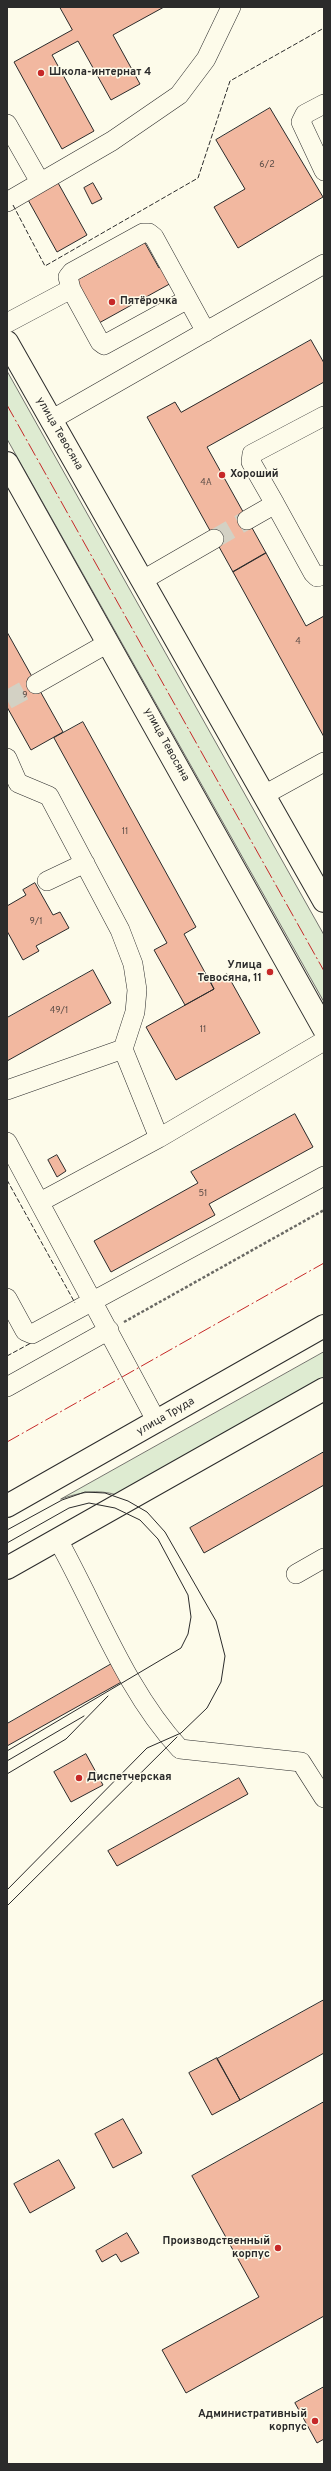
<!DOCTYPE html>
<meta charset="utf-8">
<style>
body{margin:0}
#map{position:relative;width:331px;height:2471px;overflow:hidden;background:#fdfbea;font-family:Overpass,sans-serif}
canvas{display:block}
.frame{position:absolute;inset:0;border:8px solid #2b2b2b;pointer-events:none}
</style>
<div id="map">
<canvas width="331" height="2471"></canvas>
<div class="frame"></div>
</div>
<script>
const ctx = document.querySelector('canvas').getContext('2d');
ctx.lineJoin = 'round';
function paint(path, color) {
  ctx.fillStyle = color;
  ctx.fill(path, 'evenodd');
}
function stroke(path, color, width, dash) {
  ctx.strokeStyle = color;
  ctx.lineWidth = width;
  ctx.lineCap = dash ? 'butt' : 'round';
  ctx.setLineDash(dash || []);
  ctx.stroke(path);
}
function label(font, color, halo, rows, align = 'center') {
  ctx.font = font + ' Overpass,sans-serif';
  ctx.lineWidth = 3;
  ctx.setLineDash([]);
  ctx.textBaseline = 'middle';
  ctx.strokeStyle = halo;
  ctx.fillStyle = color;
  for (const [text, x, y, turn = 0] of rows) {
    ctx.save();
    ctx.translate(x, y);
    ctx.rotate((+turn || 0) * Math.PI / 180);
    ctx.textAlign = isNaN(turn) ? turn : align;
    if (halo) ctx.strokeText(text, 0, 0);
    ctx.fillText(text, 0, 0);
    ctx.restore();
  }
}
const green = new Path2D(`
 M 7,371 L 324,935 L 324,1002 L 7,439 Z
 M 324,1352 L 324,1379 L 117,1495 C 97,1489 81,1492 61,1499 Z`);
paint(green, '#deebd1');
stroke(green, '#74746e', 1);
const building = new Path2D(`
 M 60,7 L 164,7 L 113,35 L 140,84 L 111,100 L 78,41 L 52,55 L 94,131 L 62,149 L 14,62 L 72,30 Z
 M 270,108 L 323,197 L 238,248 L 214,207 L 245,189 L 216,140 Z
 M 57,181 L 87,235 L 57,252 L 27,198 Z
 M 93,183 L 102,199 L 92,204 L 84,188 Z
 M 145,243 L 159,268 L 165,264 L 175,281 L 99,323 L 76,281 Z
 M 311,340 L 324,363 L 324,382 L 207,447 L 266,553 L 233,572 L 147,417 L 175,402 L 181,412 Z
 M 266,553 L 306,626 L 324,616 L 324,737 L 233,572 Z
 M 7,632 L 63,732 L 31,750 L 7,707 Z
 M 83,722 L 196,927 L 184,934 L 214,989 L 185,1005 L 154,950 L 167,943 L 54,738 Z
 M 35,883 L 53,915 L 60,912 L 69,928 L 36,946 L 39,951 L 23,960 L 7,931 L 7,906 L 26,895 L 23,890 Z
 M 93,970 L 111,1003 L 7,1061 L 7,1018 Z
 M 227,974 L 260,1033 L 176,1080 L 146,1027 L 214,989 L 211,983 Z
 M 295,1114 L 313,1147 L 209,1204 L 215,1215 L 111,1272 L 94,1241 L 198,1183 L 191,1172 Z
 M 57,1155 L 66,1171 L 57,1177 L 48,1160 Z
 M 324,1452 L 324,1485 L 204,1553 L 190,1528 Z
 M 115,1662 L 125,1680 L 7,1746 L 7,1724 Z
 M 86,1754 L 103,1785 L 71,1802 L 54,1772 Z
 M 239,1778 L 248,1794 L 117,1866 L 108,1851 Z
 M 324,2000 L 324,2053 L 240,2100 L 217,2059 Z
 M 217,2058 L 240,2100 L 212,2115 L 189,2073 Z
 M 324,2102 L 324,2316 L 186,2393 L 162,2350 L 259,2297 L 192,2176 Z
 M 123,2119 L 142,2153 L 113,2168 L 95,2134 Z
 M 59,2160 L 75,2188 L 30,2213 L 14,2184 Z
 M 127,2233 L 139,2253 L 121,2262 L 116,2254 L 102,2262 L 96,2251 Z
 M 324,2387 L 324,2439 L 317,2443 L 295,2403 Z`);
paint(building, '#f2b8a0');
stroke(building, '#2b2b2b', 1);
stroke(new Path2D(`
 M 214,539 L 247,520
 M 7,700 L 36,684`), '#d3d1c4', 19, [19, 10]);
const minor = new Path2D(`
 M 324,104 L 305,114 L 301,122 L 324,171
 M 7,124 L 40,182
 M 7,202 L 112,141 L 179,95 L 206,59 L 231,7
 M 188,299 L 104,345 L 100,342 L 71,289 L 68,277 L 72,272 L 143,233 L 149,233 L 154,237 L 206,332
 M 7,323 L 71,289
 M 51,420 L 324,264
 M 275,504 L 313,573 L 317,577 L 324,575
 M 247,520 L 275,504 L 251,462 L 252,454 L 324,416
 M 143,580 L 214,539
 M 36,684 L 108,643
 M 7,758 L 18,783 L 49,796 L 120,930 L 133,964 L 137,990 L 135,1012 L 123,1049 L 159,1138 L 324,1041
 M 264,795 L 324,762
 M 47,881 L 85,863
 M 7,1090 L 123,1049
 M 7,1142 L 157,1422
 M 40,1202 L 159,1138
 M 7,1298 L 25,1331 L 32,1334 L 324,1176
 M 7,1387 L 109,1330
 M 58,1540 C 96,1608 126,1691 180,1749 L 301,1762 L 324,1798
 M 296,1574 L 324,1558`);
const major = new Path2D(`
 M 7,342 L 324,901
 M 7,463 L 324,1029
 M 7,1506 L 324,1326
 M 7,1568 L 324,1389`);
stroke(minor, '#2b2b2b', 20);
stroke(major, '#2b2b2b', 24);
stroke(new Path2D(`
 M 124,1322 L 324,1210`), '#6a6964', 2.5, [3, 2]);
stroke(minor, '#fdfbea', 19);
stroke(major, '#fdfbea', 22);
stroke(new Path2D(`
 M 7,1530 L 62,1500 L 85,1492 L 105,1493 L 128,1501 L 147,1512 L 165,1532 L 216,1621 L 225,1656 L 221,1682 L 207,1708 L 181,1733 L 147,1748 L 7,1890
 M 7,1543 L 69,1508 L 89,1503 L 115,1508 L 140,1520 L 158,1539 L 188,1595 L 191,1617 L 188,1634 L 181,1648 L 7,1751
 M 7,1761 L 84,1716
 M 7,1774 L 66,1739 L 108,1696
 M 7,1906 L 177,1737`), '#2b2b2b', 1);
stroke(new Path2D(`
 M 13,205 L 45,266 L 198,178 L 230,81 L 324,28
 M 7,1180 L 75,1303
 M 7,1356 L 31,1343`), '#2b2b2b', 1, [5, 2]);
stroke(new Path2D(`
 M 7,405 L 324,971
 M 7,1442 L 324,1263`), '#c62828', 1, [14, 3, 2, 3]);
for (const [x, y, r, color] of [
 [41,73,4,"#c62828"],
 [112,302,4,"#c62828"],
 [222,475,4,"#c62828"],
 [270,972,4,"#c62828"],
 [79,1778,4,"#c62828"],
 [278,2248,4,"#c62828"],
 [315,2421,4,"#c62828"]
]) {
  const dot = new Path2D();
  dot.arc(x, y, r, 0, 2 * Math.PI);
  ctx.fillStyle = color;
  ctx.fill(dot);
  stroke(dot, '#fdfbea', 1.5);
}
label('9px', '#5d4e48', null, [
 ["6/2",267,165],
 ["4А",206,483],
 ["4",298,642],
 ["9",25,696],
 ["11",125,832],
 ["9/1",36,922],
 ["49/1",59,1011],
 ["11",203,1030],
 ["51",203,1194]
]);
label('bold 11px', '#2b2b2b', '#fdfbea', [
 ["Школа-интернат 4",49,73],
 ["Пятёрочка",120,302],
 ["Хороший",230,475],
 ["Улица",262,966,"right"],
 ["Тевосяна, 11",262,979,"right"],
 ["Диспетчерская",87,1778],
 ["Производственный",270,2242,"right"],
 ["корпус",270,2255,"right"],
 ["Административный",307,2415,"right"],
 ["корпус",307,2428,"right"]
], 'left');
label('11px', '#2b2b2b', '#fdfbea', [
 ["улица Тевосяна",59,434,60],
 ["улица Тевосяна",166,745,61],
 ["улица Труда",166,1417,-30]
]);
</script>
